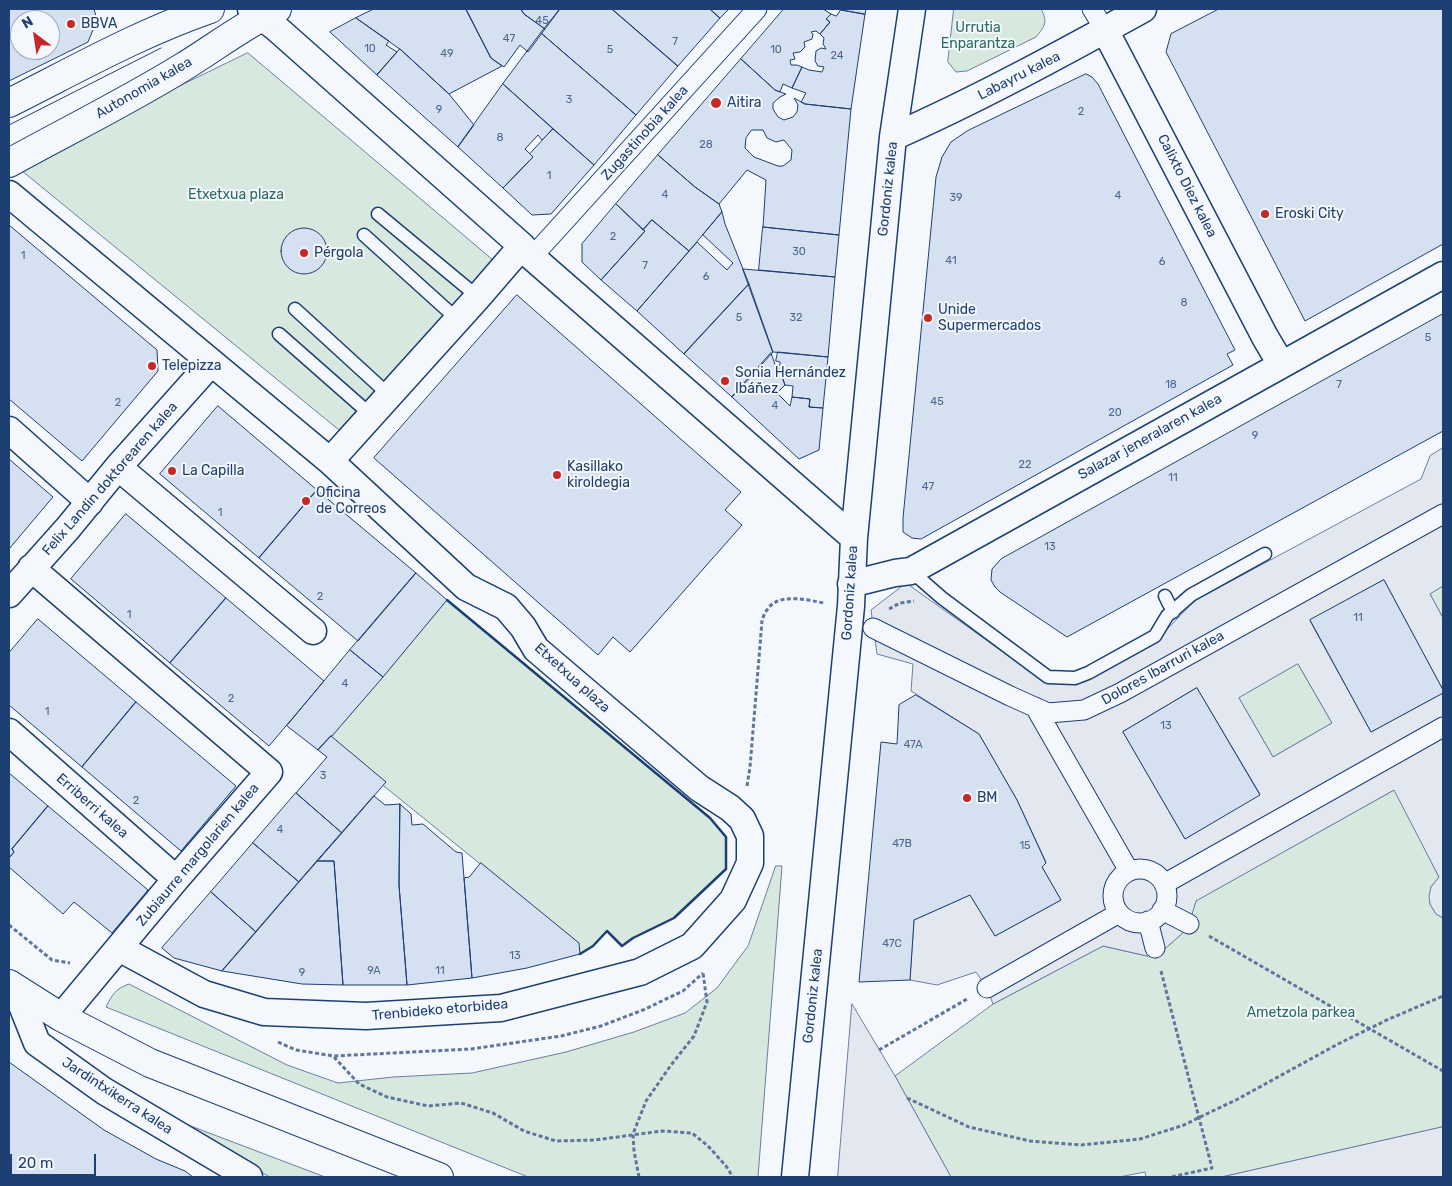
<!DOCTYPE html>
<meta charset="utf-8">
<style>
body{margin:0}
#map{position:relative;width:1452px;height:1186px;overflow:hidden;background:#f4f7fb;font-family:Rubik,sans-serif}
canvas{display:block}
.frame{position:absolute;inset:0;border:10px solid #1d3f73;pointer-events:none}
.north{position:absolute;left:10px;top:10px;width:50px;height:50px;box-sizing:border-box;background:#f4f7fb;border:1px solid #9eadc5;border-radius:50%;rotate:329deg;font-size:14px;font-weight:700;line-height:20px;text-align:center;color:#1d3f73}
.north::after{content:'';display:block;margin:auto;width:18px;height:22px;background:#c62828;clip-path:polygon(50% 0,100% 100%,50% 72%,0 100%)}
.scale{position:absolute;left:10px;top:1154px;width:86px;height:22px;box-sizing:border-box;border:2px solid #1d3f73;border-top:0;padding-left:6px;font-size:15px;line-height:18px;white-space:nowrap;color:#1d3f73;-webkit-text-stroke:4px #f4f7fb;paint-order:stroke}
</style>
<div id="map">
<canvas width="1452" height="1186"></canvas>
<div class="frame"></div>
<div class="north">N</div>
<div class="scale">20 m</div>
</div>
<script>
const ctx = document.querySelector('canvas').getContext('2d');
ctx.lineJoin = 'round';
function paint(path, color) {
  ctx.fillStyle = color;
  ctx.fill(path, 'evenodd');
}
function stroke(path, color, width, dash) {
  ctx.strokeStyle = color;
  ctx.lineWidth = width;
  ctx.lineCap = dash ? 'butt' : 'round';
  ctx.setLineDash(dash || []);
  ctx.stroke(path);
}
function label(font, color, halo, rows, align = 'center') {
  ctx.font = font + ' Rubik,sans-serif';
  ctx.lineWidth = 4;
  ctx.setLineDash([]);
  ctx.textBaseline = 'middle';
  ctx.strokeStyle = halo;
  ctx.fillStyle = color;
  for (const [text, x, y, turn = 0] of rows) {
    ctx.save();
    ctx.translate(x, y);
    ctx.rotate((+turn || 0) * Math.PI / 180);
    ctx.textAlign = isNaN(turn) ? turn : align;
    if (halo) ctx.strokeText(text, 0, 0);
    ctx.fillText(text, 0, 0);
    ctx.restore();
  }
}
const green = new Path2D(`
 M 954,9 L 1041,9 C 1048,22 1045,26 1036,37 L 967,71 L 956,72 L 948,62 Z
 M 248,53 L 493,260 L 339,430 L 16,166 Z
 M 1443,586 L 1443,618 L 1430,594 Z
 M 447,600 L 710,818 L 726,837 L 726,869 L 674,918 L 633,938 L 622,946 L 607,932 L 593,946 L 580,954 L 578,943 L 327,740 Z
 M 1298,664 L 1332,723 L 1273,757 L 1239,698 Z
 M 1395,790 L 1439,877 L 1431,887 L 1430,904 L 1436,914 L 1443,918 L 1443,1127 L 1222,1177 L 1146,1177 L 1145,1172 L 1119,1177 L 951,1177 L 895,1076 L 993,1004 L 1103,946 L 1147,956 L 1159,954 L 1185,931 L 1196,901 Z
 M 776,866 L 782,866 L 758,1177 L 528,1177 L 106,1007 C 112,995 115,989 129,984 L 287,1065 L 338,1083 L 393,1077 L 472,1073 L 566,1052 L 634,1032 L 685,1013 L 717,988 L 748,946 Z
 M 167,1117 L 325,1177 L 270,1177 Z`);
paint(green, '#d7e8df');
stroke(green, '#687fa3', 1);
const parking = new Path2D(`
 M 1443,448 L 1443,586 L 1430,594 L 1443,618 L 1443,690 L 1384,580 L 1310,621 L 1371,732 L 1443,693 L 1443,918 L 1436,914 L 1430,904 L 1429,896 L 1431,887 L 1439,877 L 1394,790 L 1196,901 L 1189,924 L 1185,931 L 1159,954 L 1147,956 L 1103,946 L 993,1004 L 987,988 L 976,972 L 937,985 L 910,980 L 914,920 L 970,895 L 995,936 L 1061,900 L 1042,867 L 1046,862 L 1017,800 L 979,734 L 911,691 L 913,664 L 877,654 L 871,610 L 906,583 L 1044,681 L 1075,684 L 1156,641 L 1194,601 L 1421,479 L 1430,456 ZM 1298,664 L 1332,723 L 1273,757 L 1239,698 ZM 1197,688 L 1260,794 L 1185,839 L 1123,732 Z
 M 852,1004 L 895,1076 L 951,1177 L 838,1177 Z
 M 1443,1127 L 1443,1177 L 1222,1177 Z`);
paint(parking, '#e3e8f0');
stroke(parking, '#687fa3', 1);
const building = new Path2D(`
 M 9,9 L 94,9 L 97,20 L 88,42 L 9,81 ZM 20,20 L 50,20 L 50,50 L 20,50 Z
 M 374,9 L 466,9 L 491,58 L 502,66 L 449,94 L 401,50 L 356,18 Z
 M 466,9 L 521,9 L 524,14 L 545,29 L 528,52 L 520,45 L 504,67 L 491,58 Z
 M 521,9 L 560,9 L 545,29 L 524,14 Z
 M 560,9 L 612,9 L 678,66 L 636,115 L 541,33 Z
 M 612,9 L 710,9 L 720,18 L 678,66 Z
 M 710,9 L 729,9 L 720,18 Z
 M 784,9 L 823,9 L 831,14 L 826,19 L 830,22 L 820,34 L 816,31 L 811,32 L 813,34 L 812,39 L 804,42 L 805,47 L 800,52 L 793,53 L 795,59 L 790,60 L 791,65 L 797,65 L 802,67 L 792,88 L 783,84 L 780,92 L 775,90 L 741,59 Z
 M 836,9 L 866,9 L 865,14 Z
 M 1219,9 L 1443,9 L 1443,244 L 1305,321 L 1166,52 L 1171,34 Z
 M 841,10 L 865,14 L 851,109 L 805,104 L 801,102 L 806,93 L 792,88 L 802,67 L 809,70 L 822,72 L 824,67 L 818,66 L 815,61 L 816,51 L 821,48 L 826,49 L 823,44 L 824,38 L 820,34 L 830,22 L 826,19 L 831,14 L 836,16 Z
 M 356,18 L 389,41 L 386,45 L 397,52 L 377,75 L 330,32 Z
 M 541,33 L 636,115 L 594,165 L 503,84 Z
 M 400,49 L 449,94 L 474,125 L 458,147 L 377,75 Z
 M 741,59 L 775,90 L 786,94 L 780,97 L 773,103 L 773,109 L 778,117 L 784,120 L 793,117 L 797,112 L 798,105 L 794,98 L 805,104 L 851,109 L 839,235 L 763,227 L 766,180 L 747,170 L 719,204 L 695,187 L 658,155 ZM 752,130 L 763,130 L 767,138 L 776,142 L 784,140 L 792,150 L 791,160 L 783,166 L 778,166 L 754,157 L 745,148 L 746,138 Z
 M 1086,74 L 1092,77 L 1098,84 L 1235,350 L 1227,354 L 1233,365 L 921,539 L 912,538 L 903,532 L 903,518 L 936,177 L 942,157 L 951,142 L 967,131 Z
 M 503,84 L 553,129 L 542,140 L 538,135 L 525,149 L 533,157 L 503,188 L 458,147 Z
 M 553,129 L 594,165 L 551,214 L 532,215 L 503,188 L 533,157 L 530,154 Z
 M 658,155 L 695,187 L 719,204 L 722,212 L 689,251 L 652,220 L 643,230 L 616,204 Z
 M 616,204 L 645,231 L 601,280 L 582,262 L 582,244 Z
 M 722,212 L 725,224 L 749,284 L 684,354 L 637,311 L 697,242 L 727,270 L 733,263 L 703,235 Z
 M 652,220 L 689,251 L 637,311 L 601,280 L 645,231 L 643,230 Z
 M 9,225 L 157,350 L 158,371 L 82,461 L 9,399 Z
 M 763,227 L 839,235 L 835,277 L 759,270 Z
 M281 251a23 23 0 1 1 46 0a23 23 0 1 1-46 0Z
 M 743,269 L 835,277 L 828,357 L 773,352 Z
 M 749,284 L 773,352 L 732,397 L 684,354 Z
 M 517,295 L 741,492 L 725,510 L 742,525 L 630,652 L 613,637 L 598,655 L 374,458 Z
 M 1443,314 L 1443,431 L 1067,637 L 1000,592 L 995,587 L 991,580 L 992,569 L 1001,559 Z
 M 778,352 L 828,357 L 823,408 L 809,407 L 810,399 L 792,397 L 793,386 L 785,385 L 778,366 L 780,365 L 780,362 L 776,361 Z
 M 771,353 L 776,367 L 778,366 L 785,385 L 777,393 L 790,406 L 792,397 L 810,399 L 809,407 L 823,408 L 819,450 L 799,459 L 732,397 Z
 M 218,406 L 317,490 L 259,558 L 160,474 Z
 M 9,459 L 53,497 L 9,549 Z
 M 317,490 L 416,573 L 358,641 L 259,558 Z
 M 126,514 L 226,598 L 170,663 L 71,579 Z
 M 416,573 L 447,600 L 383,677 L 350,650 Z
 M 1384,580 L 1443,690 L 1443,693 L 1371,732 L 1310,620 Z
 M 226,598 L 324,681 L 269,746 L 170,663 Z
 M 38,619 L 136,702 L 82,767 L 9,705 L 9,653 Z
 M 350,650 L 383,677 L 332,736 L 331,736 L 318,750 L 287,726 Z
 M 1197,688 L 1260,795 L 1185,839 L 1123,732 Z
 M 916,695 L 979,734 L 1017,800 L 1046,863 L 1042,867 L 1061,900 L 995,936 L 970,895 L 914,920 L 910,980 L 859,982 L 881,742 L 897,744 L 899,705 Z
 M 136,702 L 236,786 L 181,851 L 82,767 Z
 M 331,736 L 386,782 L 342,833 L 296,793 L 327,757 L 318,750 Z
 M 9,773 L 48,806 L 12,849 L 14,852 L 9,858 Z
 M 296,793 L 342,833 L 299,882 L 253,843 Z
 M 374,796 L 385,805 L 400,804 L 399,885 L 407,985 L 343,985 L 334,861 L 317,861 Z
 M 400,804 L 411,814 L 412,825 L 423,824 L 456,852 L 462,853 L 472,978 L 407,985 L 399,885 Z
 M 48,806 L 148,890 L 112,933 L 74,902 L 63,914 L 9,867 L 9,858 L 14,852 L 12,849 Z
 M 253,843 L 299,882 L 256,932 L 211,892 Z
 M 317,861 L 334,861 L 343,985 L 302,984 L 222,971 Z
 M 481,863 L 579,943 L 580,954 L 527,968 L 472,978 L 464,878 L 469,877 Z
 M 211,892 L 256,932 L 222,971 L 174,958 L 162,948 Z
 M 9,1062 L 104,1130 L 156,1159 L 185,1171 L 193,1177 L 9,1177 Z`);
paint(building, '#d5e0f0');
stroke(building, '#1d3f73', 1);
const service = new Path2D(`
 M 378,214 L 478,297
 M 364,235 L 457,319
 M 295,309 L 389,395
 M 279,334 L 371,415
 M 911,571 L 942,598 L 1048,677 L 1075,678 L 1088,673 L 1155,636 L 1167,616 L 1191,595 L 1265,554
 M 1165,596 L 1173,612`);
const pedestrian = new Path2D(`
 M 1092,9 L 1105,30
 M 532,257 L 757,9
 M 873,628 L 1010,696 L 1048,713 L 1084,710 L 1120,693 L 1443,514
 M 1035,707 L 1129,871
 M1113 896a27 27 0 1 1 54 0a27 27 0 1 1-54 0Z
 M 1164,884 L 1443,727
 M 1162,910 L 1189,924
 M 1148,921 L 1155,948
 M 987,988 L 1119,913`);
const minor = new Path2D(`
 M 251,9 L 275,27 L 522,246 L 532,257 L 854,538
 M 1105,30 L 1265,337 L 1281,364
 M 893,137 C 979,99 1061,54 1143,9
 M 9,194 L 330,461 L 466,587 L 506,607 L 523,627 L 536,649 L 699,788 L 730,808 L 742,819 L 750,836 L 750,863 L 733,900 L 692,946 L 640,972 L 501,1008 L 366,1016 L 264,1012 L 204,994 L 119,948
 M 9,430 L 90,502
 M 330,461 L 478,297 L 522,246
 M 118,467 L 313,631
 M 31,568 L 269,772 L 176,879 L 61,1017
 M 851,584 L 895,573 L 911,571 L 1443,275
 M 9,594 L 68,528 L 118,467 L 211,363
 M 9,732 L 176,879
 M 15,988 L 37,1043 L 104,1091 L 249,1177
 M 795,1177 L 851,606 L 854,538 L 893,137 L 912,9`);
const tertiary = new Path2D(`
 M 9,984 L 61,1017 L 150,1063 L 439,1177`);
const primary = new Path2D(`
 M 9,103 C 75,70 140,33 210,9
 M 9,163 C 67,131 126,102 183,67 C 214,48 244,25 277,9`);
stroke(service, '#1d3f73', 15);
stroke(pedestrian, '#1d3f73', 21);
stroke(minor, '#1d3f73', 29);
stroke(tertiary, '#1d3f73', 30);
stroke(primary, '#1d3f73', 30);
stroke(new Path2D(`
 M 889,609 L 900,603 L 914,601
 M 747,786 L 750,767 L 762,621 C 763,618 764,613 767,610 C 778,592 807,600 824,603
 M 9,925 L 52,960 L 70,963
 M 1209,936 L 1443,1071
 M 1161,971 L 1212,1168 L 1171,1177
 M 278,1042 L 296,1050 L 334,1056 L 471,1049 L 561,1036 L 601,1026 L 643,1010 L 683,991 L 703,973
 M 879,1050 L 967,999
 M 334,1057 L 359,1084 L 387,1097 L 428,1106 L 461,1103 L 493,1113 L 524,1131 L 556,1141 L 595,1140 L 662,1131 L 692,1133 L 708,1146 L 726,1166 L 733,1177
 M 907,1098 L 969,1127 L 1030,1141 L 1081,1145 L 1140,1139 L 1184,1125 L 1200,1117 L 1236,1100 L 1338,1044 L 1389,1019 L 1443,996
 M 639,1177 L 634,1151 L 633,1134 L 646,1101 L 671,1065 L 694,1036 L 707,1002 L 703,973`), '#5e769c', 3, [4, 2.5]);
stroke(service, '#f4f7fb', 12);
stroke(pedestrian, '#f4f7fb', 19);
stroke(minor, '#f4f7fb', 26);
stroke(tertiary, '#f4f7fb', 28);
stroke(primary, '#f4f7fb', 28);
stroke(new Path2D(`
 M 9,125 L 161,48`), '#1d3f73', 1);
stroke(new Path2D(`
 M 447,600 L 710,818 L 726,837 L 726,869 L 674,918 L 633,938 L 622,946 L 607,931 L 593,946 L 580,954`), '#1d3f73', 2.5);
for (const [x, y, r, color] of [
 [71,24,5,"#c62828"],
 [716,103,6,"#c62828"],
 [1265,214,5,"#c62828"],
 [304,253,5,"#c62828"],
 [928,318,5,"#c62828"],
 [152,366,5,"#c62828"],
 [725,381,5,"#c62828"],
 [172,471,5,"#c62828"],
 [557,475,5,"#c62828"],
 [306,501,5,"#c62828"],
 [967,798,5,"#c62828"]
]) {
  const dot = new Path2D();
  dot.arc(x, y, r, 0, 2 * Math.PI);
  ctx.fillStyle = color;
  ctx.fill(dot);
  stroke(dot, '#f4f7fb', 2);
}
label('11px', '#4b6792', null, [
 ["45",542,21],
 ["47",509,39],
 ["7",675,42],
 ["10",370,49],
 ["5",610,50],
 ["10",776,50],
 ["49",447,54],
 ["24",837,56],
 ["3",569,100],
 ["9",439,110],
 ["2",1081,112],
 ["8",500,138],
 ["28",706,145],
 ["1",549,176],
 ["4",665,195],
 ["4",1118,196],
 ["39",956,198],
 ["2",613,237],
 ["30",799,252],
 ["1",23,256],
 ["41",951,261],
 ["6",1162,262],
 ["7",645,266],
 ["6",706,277],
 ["8",1184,303],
 ["5",739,318],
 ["32",796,318],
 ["5",1428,338],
 ["18",1171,385],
 ["7",1339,385],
 ["45",937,402],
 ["2",118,403],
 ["4",775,406],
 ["20",1115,413],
 ["9",1255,436],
 ["22",1025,465],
 ["11",1173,478],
 ["47",928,487],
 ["1",220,513],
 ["13",1050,547],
 ["2",320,597],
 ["1",129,615],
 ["11",1358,618],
 ["4",345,684],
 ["2",231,699],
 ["1",47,712],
 ["13",1166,726],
 ["47A",913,745],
 ["3",323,776],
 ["2",136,801],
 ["4",280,830],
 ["47B",902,844],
 ["15",1025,846],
 ["47C",892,944],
 ["13",515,956],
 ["9A",374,971],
 ["11",440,971],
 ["9",302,973]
]);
label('14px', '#1d3f73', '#f4f7fb', [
 ["BBVA",81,24],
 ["Aitira",727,103],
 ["Eroski City",1275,214],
 ["Pérgola",314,253],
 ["Unide",938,310],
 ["Supermercados",938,326],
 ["Telepizza",162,366],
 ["Sonia Hernández",735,373],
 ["Ibáñez",735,389],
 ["Kasillako",567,467],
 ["kiroldegia",567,483],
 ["La Capilla",182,471],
 ["Oficina",316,493],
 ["de Correos",316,509],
 ["BM",977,798]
], 'left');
label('14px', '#2c6c60', '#f4f7fb', [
 ["Urrutia",978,28],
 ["Enparantza",978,44],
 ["Etxetxua plaza",236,195],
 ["Ametzola parkea",1301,1013]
]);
label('14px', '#1d3f73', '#f4f7fb', [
 ["Labayru kalea",1019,76,-27],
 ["Autonomia kalea",144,88,-30],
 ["Zugastinobia kalea",645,133,-48],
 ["Calixto Diez kalea",1187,186,63],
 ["Gordoniz kalea",888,189,-84],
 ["Salazar jeneralaren kalea",1150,437,-29],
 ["Felix Landin doktorearen kalea",110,479,-49],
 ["Gordoniz kalea",850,593,-86],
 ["Dolores Ibarruri kalea",1163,668,-29],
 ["Etxetxua plaza",572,678,42],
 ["Erriberri kalea",92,806,41],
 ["Zubiaurre margolarien kalea",198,855,-50],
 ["Gordoniz kalea",813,996,-84],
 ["Trenbideko etorbidea",440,1010,-5],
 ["Jardintxikerra kalea",117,1096,33]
]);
</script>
